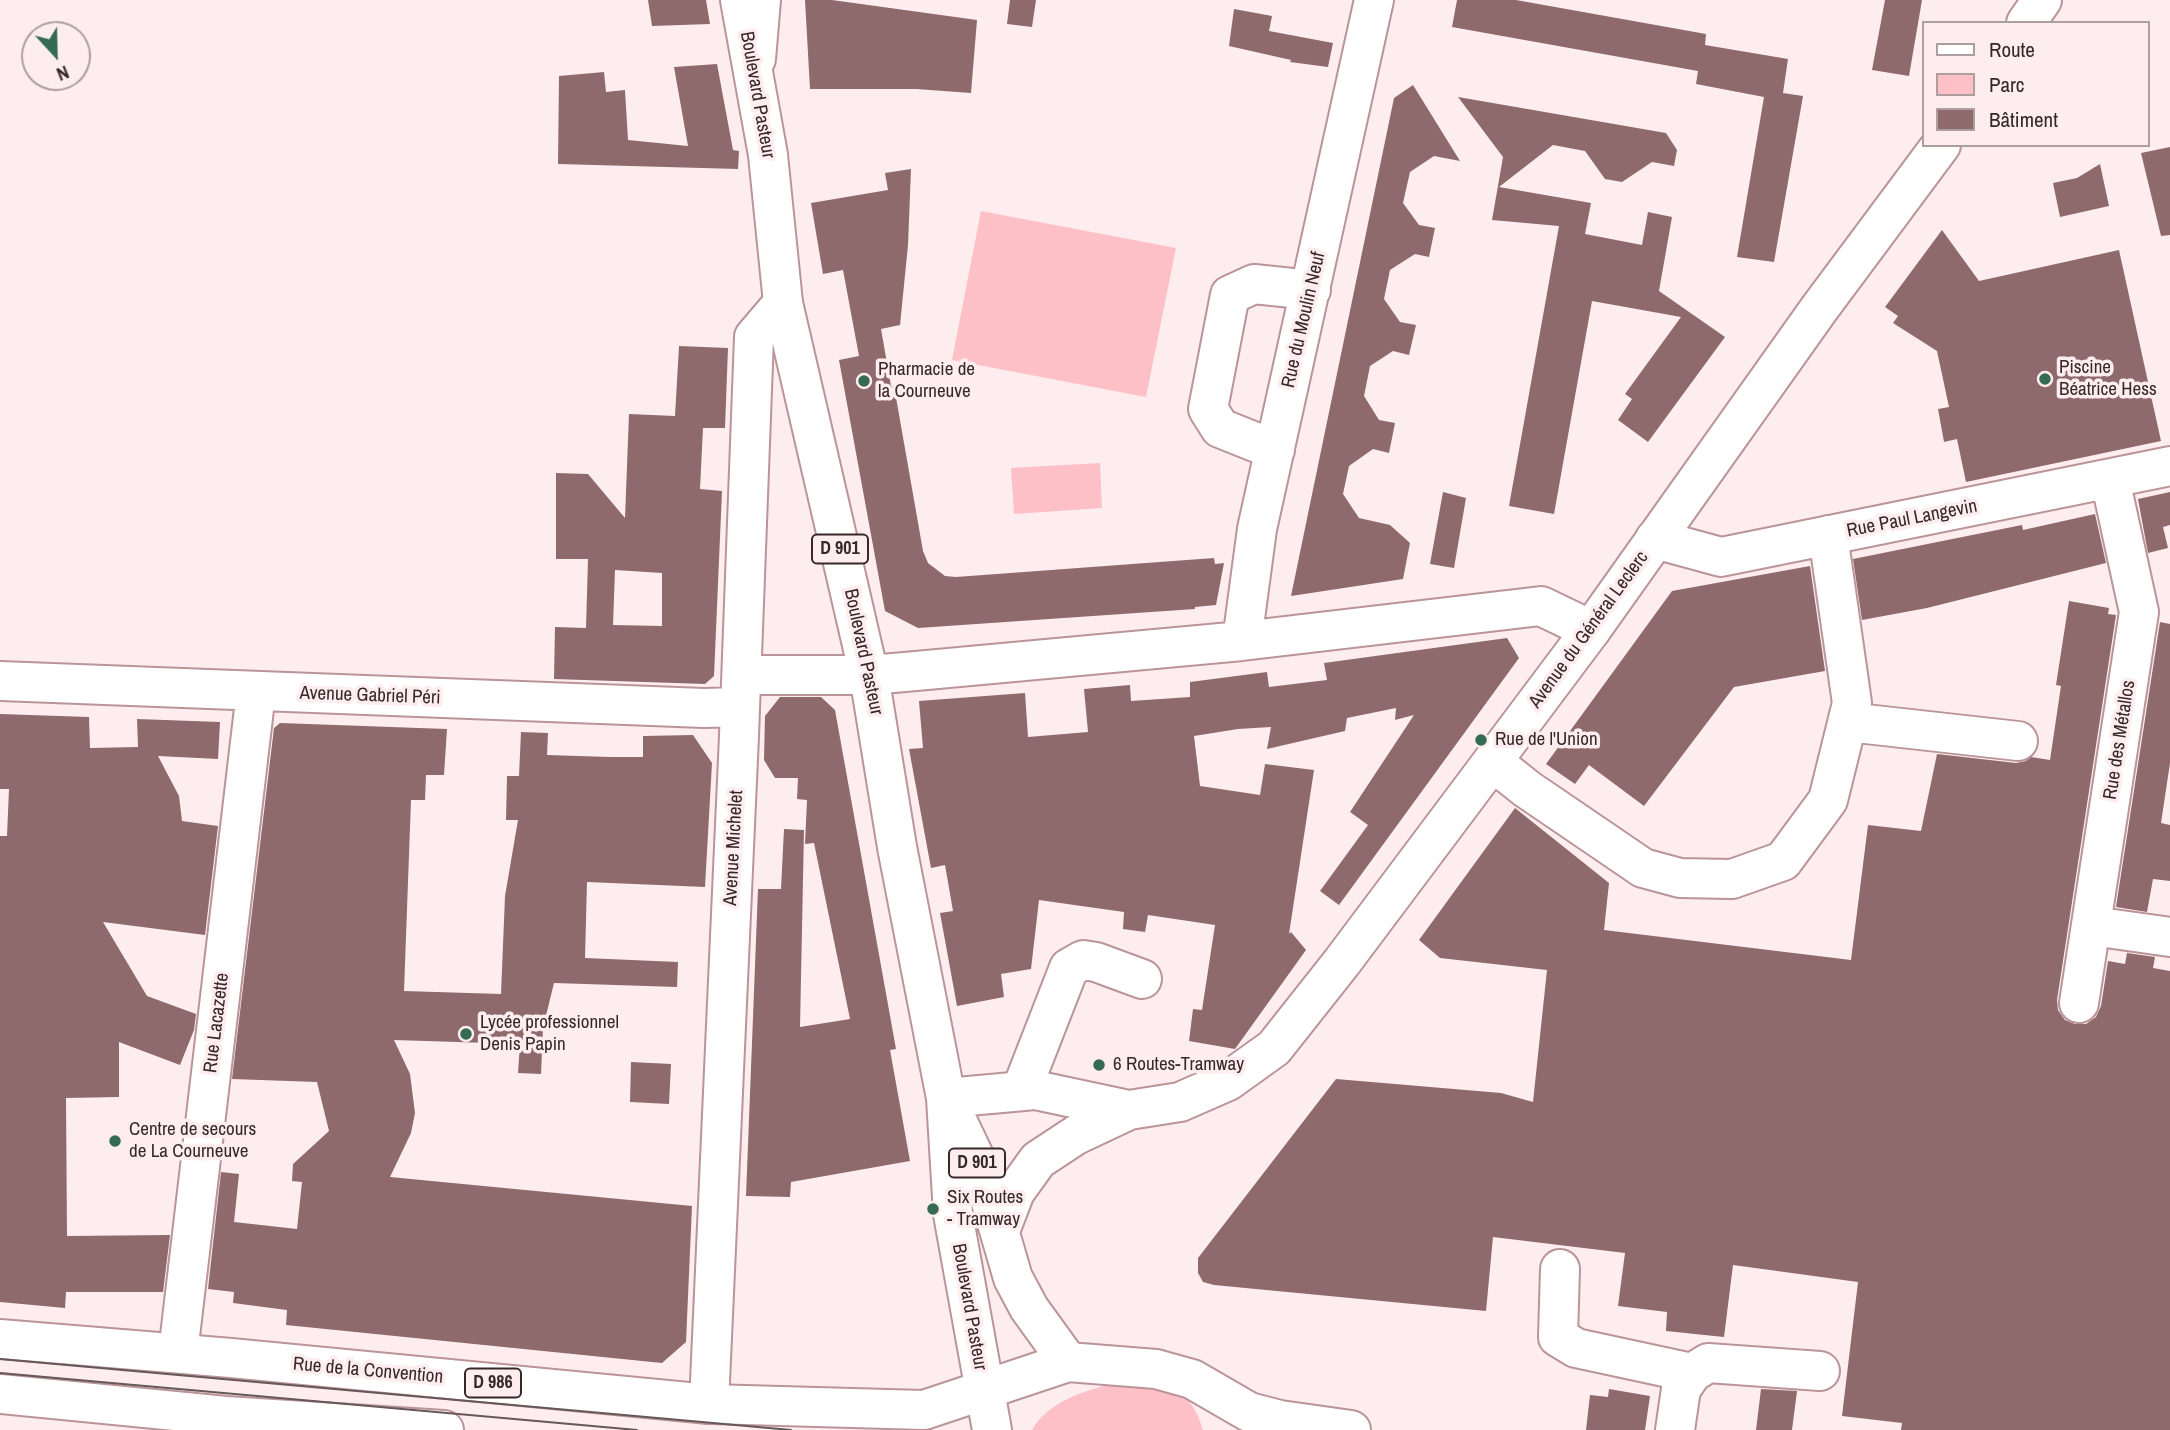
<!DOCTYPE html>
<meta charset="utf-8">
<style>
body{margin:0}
#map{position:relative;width:2170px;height:1430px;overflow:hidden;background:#feedef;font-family:"Archivo Narrow",sans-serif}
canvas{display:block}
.legend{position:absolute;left:1922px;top:21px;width:228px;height:126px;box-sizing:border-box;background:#feedef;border:2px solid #ae9e9f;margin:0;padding:9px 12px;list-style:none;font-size:21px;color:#362728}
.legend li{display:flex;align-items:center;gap:14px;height:35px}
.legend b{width:35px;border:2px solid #ae9e9f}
.north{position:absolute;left:21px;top:21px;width:70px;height:70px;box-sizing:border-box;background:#feedef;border:2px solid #ae9e9f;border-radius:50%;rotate:158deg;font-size:19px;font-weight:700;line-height:28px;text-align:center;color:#362728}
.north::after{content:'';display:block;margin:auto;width:24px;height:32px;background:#346b52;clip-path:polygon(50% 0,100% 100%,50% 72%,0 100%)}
</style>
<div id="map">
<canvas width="2170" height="1430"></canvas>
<ul class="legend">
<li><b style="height:9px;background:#fff"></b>Route</li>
<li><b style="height:19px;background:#fdc0c6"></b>Parc</li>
<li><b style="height:19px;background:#8e6a6d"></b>Bâtiment</li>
</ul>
<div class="north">N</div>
</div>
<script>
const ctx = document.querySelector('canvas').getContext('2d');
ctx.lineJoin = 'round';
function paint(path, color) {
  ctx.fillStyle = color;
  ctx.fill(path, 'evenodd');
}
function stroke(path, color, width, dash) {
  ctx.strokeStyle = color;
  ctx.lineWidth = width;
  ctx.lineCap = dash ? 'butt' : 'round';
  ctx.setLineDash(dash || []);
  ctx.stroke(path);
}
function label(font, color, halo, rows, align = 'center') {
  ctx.font = font + ' "Archivo Narrow",sans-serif';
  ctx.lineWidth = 7;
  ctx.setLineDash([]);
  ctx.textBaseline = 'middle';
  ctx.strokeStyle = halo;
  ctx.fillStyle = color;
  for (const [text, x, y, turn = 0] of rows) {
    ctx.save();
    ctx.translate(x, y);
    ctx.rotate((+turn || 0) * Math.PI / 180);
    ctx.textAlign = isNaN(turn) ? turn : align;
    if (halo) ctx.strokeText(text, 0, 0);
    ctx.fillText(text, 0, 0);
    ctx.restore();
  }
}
paint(new Path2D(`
 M 981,211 L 1176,248 L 1146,397 L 952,360 Z
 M 1100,463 L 1102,508 L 1014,514 L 1011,468 Z
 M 1113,1384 C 1129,1384 1165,1386 1179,1393 C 1191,1399 1200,1418 1203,1430 L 1032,1430 C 1047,1403 1084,1390 1113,1384 Z`), '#fdc0c6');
paint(new Path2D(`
 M 648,0 L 706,0 L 710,24 L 652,26 Z
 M 805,0 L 832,0 L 977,20 L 971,93 L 916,89 L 810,89 Z
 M 1010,0 L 1036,0 L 1032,27 L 1007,24 Z
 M 1457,0 L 1516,0 L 1706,34 L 1705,45 L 1788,59 L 1783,93 L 1803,96 L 1774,262 L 1737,257 L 1764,97 L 1696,84 L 1698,71 L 1452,27 Z
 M 1885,0 L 1922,0 L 1909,76 L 1872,70 Z
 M 1234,9 L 1272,16 L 1269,31 L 1333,43 L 1328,67 L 1290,62 L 1291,60 L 1229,46 Z
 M 717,64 L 733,150 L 739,151 L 738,169 L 558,164 L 559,76 L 604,72 L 606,92 L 625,90 L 628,140 L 688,146 L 674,67 Z
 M 1413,85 L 1460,161 L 1434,156 L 1410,172 L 1403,203 L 1419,225 L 1435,228 L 1429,257 L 1415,254 L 1390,270 L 1384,299 L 1400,322 L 1416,325 L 1409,355 L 1393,351 L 1370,366 L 1364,396 L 1379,420 L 1395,423 L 1389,453 L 1373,449 L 1349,466 L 1343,494 L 1359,518 L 1390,525 L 1410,543 L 1403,579 L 1291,596 L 1394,98 Z
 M 1458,97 L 1666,133 L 1677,150 L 1674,166 L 1652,162 L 1622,182 L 1605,179 L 1585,151 L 1553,145 L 1499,187 L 1591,203 L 1585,234 L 1642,245 L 1648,212 L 1672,217 L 1659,291 L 1725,337 L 1648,442 L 1618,420 L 1632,399 L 1625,394 L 1681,317 L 1592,301 L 1554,514 L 1509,506 L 1559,226 L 1492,220 L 1503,157 Z
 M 2170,147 L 2170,235 L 2161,236 L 2141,153 Z
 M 2100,164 L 2109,206 L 2060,217 L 2053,183 L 2077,178 Z
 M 911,169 L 908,245 L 900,325 L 881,329 L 891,386 L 894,386 L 923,551 L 928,563 L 945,576 L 956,577 L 1214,558 L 1215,564 L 1224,563 L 1216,605 L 1195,607 L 1195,609 L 918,628 L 885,611 L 839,360 L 859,356 L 843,270 L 823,274 L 811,203 L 888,190 L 885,173 Z
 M 1942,230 L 1979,281 L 2119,250 L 2161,441 L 1966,482 L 1957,439 L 1944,442 L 1938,409 L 1949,407 L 1937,351 L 1893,323 L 1898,316 L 1885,307 Z
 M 679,346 L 728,348 L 725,428 L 703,428 L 700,489 L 722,491 L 714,676 L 705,684 L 554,679 L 555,627 L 586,628 L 588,559 L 556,559 L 556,473 L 588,474 L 625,518 L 629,414 L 675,416 ZM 615,570 L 662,573 L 662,626 L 613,625 Z
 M 1443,492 L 1466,498 L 1454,568 L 1430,564 Z
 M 2170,492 L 2170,525 L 2163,527 L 2168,548 L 2148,553 L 2138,499 Z
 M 2095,514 L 2106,563 L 1927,608 L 1862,620 L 1853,559 L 2022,525 L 2023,530 Z
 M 1810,566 L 1825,671 L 1734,687 L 1644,806 L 1589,765 L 1575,784 L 1546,764 L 1672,591 Z
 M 2069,601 L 2109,608 L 2108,614 L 2116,615 L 2057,1000 L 2058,1010 L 2065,1020 L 2075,1024 L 2086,1024 L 2096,1017 L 2101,1006 L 2108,961 L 2125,964 L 2127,953 L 2155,957 L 2153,968 L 2170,971 L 2170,1430 L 1901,1430 L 1902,1423 L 1842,1416 L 1858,1282 L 1733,1265 L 1724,1337 L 1666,1331 L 1667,1312 L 1618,1306 L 1625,1253 L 1493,1237 L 1486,1311 L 1214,1285 L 1203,1282 L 1198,1273 L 1198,1258 L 1336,1079 L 1501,1093 L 1533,1102 L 1547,970 L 1440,958 L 1419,940 L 1515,808 L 1609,883 L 1604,930 L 1851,960 L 1868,825 L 1921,831 L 1937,754 L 2016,763 L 2026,761 L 2031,757 L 2050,760 L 2061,686 L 2056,685 Z
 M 2160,622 L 2170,624 L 2170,763 L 2161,823 L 2170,825 L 2170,881 L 2153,879 L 2147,912 L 2116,907 Z
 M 1507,638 L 1519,658 L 1339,905 L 1320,891 L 1368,825 L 1350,812 L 1414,715 L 1395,720 L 1396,708 L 1347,718 L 1345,731 L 1267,749 L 1271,727 L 1238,729 L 1194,736 L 1200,786 L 1260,795 L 1265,764 L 1314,770 L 1289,934 L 1291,932 L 1306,950 L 1235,1049 L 1189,1041 L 1193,1009 L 1202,1010 L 1215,925 L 1148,915 L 1145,932 L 1123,929 L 1124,912 L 1039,900 L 1031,969 L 1001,974 L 1004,997 L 957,1006 L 940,913 L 953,911 L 945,865 L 931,868 L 909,749 L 923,748 L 919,701 L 1025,693 L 1028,737 L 1088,732 L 1084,689 L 1130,685 L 1131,701 L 1190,697 L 1190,682 L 1267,672 L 1269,687 L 1327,680 L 1324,663 Z
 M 780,697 L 821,697 L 835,710 L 896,1049 L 890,1050 L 910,1161 L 791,1182 L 790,1197 L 746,1196 L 758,889 L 781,889 L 784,829 L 804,830 L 800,1027 L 850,1019 L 814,843 L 805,844 L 807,800 L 797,799 L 798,778 L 775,778 L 764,760 L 765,716 Z
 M 0,714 L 89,717 L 90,748 L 138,747 L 137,719 L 220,722 L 218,759 L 158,756 L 179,796 L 182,821 L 218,826 L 205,935 L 103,922 L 147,996 L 196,1014 L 194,1030 L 180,1065 L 119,1042 L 119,1097 L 66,1098 L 67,1236 L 170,1235 L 163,1292 L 66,1292 L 65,1308 L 0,1302 L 0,836 L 7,836 L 9,789 L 0,789 Z
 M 280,723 L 447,729 L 444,775 L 426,775 L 425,800 L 411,800 L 404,991 L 501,994 L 505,896 L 518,820 L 506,820 L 507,776 L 519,776 L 521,732 L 548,733 L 547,755 L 610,757 L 643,757 L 643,736 L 693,735 L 712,763 L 705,887 L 587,882 L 585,958 L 678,962 L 677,987 L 554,983 L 543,1028 L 541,1074 L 518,1073 L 520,1044 L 394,1040 L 410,1074 L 415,1113 L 411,1133 L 390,1177 L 692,1206 L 686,1342 L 662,1363 L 286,1325 L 287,1310 L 233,1303 L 234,1292 L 208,1289 L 221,1172 L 239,1174 L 234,1222 L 297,1229 L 302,1182 L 292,1181 L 293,1164 L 329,1131 L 317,1082 L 232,1079 L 274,728 Z
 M 631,1062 L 671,1064 L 669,1104 L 630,1102 Z
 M 1609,1389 L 1650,1396 L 1645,1430 L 1586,1430 L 1590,1395 L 1608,1397 Z
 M 1761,1389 L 1797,1391 L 1792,1430 L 1756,1430 Z`), '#8e6a6d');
const minor = new Path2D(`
 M 756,59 L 761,0
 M 1275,450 L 1220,428 L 1208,409 L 1230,295 L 1254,284 L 1311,290
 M 1655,539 L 1721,557 L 2170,466
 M 1242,641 L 1257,529 L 1374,0
 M 742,675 L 869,675 L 905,672 L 1242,641 L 1541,606 L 1591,630
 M 0,681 L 704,708 L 740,707
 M 1848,722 L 2018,741
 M 1493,762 L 1527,789 L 1643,868 L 1680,878 L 1732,879 L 1783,861 L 1828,800 L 1852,703 L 1828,535
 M 2092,926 L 2170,937
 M 2079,1003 L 2139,612 L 2110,479
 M 1021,1091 L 1069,968 L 1083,960 L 1096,962 L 1142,979
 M 1560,1269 L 1558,1337 L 1576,1348 L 1692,1373
 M 178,1353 L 256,692
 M 709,1404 L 739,736 L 754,337 L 783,303
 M 1675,1430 L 1681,1389 L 1692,1373 L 1708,1363 L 1820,1371`);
const major = new Path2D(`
 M 740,0 L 768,155 L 783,303 L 869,675 L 897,847 L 946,1098 L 953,1214 L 992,1430
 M 2026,23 L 2042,0
 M 946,1098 L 1035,1090 L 1129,1110
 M 953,1112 L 983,1175 L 1013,1278 L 1029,1308 L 1068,1362
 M 1000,1231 L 1015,1192 L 1038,1160 L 1076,1135 L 1129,1110 L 1180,1102 L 1228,1081 L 1274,1048 L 1342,962 L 1591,630 L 1819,309 L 1941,145
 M 0,1339 L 231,1358 L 709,1404 L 924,1410 L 1068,1362 L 1156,1369 L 1192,1379 L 1249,1412 L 1280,1420 L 1351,1430
 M 0,1394 L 226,1416 L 444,1430`);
stroke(minor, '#ba9498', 42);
stroke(major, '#ba9498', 42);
stroke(minor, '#fff', 38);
stroke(major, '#fff', 38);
stroke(new Path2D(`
 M 0,1359 L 791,1430
 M 0,1373 L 637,1430`), '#665758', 2);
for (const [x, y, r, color] of [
 [2045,379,7,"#346b52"],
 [864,381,7,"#346b52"],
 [1481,740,7,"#346b52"],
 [466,1034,7,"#346b52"],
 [1099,1065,7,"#346b52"],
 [115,1141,7,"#346b52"],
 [933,1209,7,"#346b52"]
]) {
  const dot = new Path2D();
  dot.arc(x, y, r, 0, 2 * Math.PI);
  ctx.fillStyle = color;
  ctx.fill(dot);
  stroke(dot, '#feedef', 2.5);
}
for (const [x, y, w] of [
 [840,549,56],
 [977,1163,56],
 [493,1383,56]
]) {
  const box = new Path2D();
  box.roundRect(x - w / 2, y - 14.5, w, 29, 5);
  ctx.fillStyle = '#feedef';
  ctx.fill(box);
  stroke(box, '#362728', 2);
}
label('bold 18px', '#362728', null, [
 ["D 901",840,549],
 ["D 901",977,1163],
 ["D 986",493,1383]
]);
label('19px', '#362728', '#feedef', [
 ["Boulevard Pasteur",757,95,80],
 ["Rue du Moulin Neuf",1304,320,-77],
 ["Rue Paul Langevin",1912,519,-11],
 ["Avenue du Général Leclerc",1589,630,-54],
 ["Boulevard Pasteur",863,652,78],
 ["Avenue Gabriel Péri",370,696,2],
 ["Rue des Métallos",2120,740,-81],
 ["Avenue Michelet",734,848,-87],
 ["Rue Lacazette",217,1023,-83],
 ["Boulevard Pasteur",969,1307,80],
 ["Rue de la Convention",368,1371,5]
]);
label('19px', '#362728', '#feedef', [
 ["Piscine",2059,368],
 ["Béatrice Hess",2059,390],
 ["Pharmacie de",878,370],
 ["la Courneuve",878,392],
 ["Rue de l'Union",1495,740],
 ["Lycée professionnel",480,1023],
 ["Denis Papin",480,1045],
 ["6 Routes-Tramway",1113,1065],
 ["Centre de secours",129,1130],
 ["de La Courneuve",129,1152],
 ["Six Routes",947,1198],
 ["- Tramway",947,1220]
], 'left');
</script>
